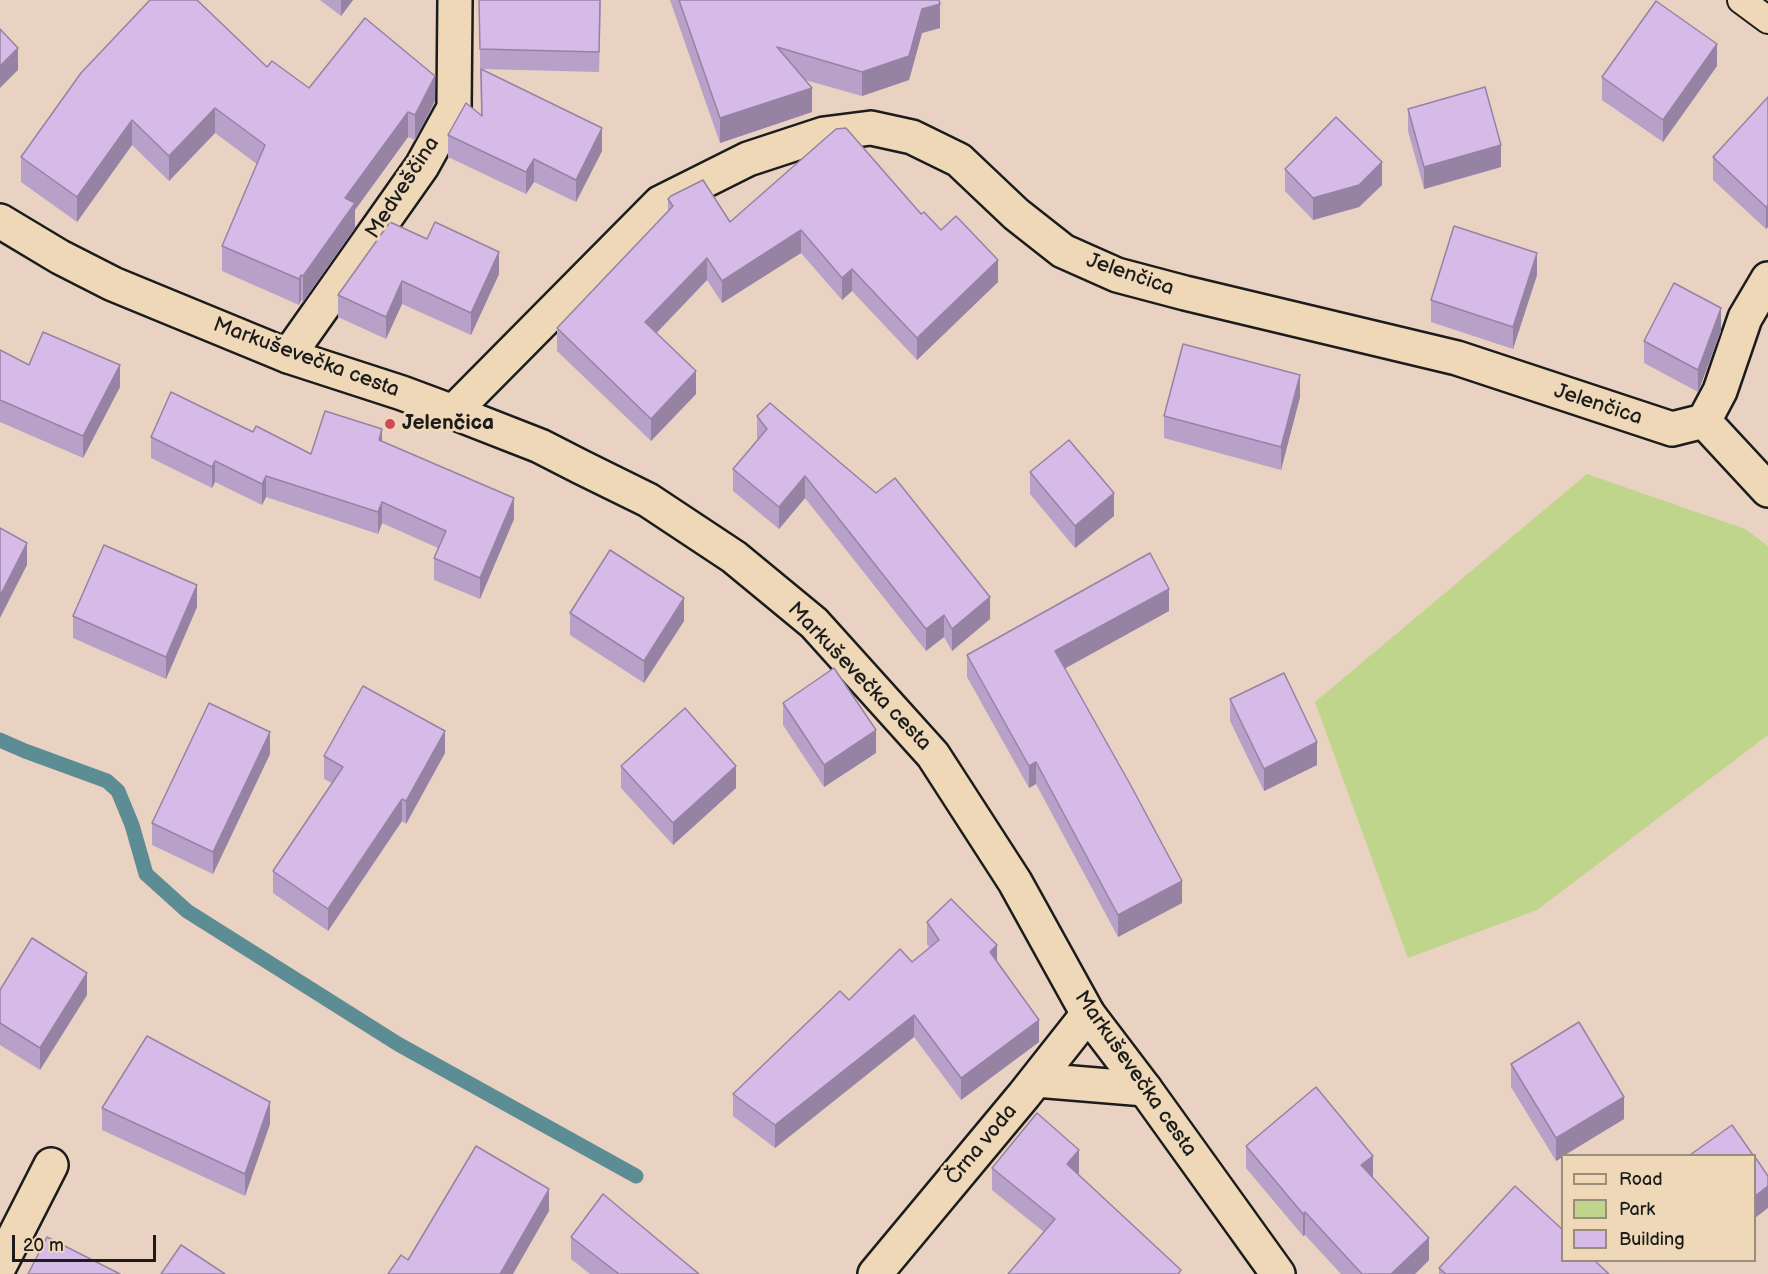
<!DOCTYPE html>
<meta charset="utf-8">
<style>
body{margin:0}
#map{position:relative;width:1768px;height:1274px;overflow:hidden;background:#e9d2c1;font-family:"Balsamiq Sans",sans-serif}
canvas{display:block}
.legend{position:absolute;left:1561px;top:1154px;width:195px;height:108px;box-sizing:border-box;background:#eed8b7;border:2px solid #9a8d79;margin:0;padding:8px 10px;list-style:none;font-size:18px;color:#1c1c1c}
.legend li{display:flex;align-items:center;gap:12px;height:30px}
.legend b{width:30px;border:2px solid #9a8d79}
.scale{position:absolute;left:12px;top:1235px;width:144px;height:27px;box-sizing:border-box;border:3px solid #1c1c1c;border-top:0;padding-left:8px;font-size:18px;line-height:21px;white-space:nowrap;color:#1c1c1c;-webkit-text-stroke:4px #eed8b7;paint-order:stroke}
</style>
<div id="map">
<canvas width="1768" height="1274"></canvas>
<ul class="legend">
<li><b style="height:8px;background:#eed8b7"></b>Road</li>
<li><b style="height:16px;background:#bed58b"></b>Park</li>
<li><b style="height:16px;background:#d6bbe9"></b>Building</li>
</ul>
<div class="scale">20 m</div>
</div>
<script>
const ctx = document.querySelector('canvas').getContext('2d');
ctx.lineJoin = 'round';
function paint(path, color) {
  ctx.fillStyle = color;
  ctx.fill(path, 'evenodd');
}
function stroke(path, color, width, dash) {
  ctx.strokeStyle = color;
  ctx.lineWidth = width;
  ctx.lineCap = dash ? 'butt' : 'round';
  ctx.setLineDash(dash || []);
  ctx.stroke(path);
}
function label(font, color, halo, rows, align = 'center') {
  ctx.font = font + ' "Balsamiq Sans",sans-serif';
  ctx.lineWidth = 6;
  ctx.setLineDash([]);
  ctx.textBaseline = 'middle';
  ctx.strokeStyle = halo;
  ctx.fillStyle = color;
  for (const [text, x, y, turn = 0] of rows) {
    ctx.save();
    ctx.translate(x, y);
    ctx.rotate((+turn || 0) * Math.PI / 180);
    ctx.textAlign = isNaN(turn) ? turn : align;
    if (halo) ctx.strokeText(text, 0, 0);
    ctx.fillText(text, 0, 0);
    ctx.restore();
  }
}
paint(new Path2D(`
 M 1587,474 L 1745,529 L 1768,546 L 1768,735 L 1537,910 L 1408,958 L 1315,702 Z`), '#bed58b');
stroke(new Path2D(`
 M 0,740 L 25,751 L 107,781 L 118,791 L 132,825 L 146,874 L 187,911 L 398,1044 L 636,1176`), '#5d8d94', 15);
const lane = new Path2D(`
 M 1741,0 L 1768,20`);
const street = new Path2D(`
 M 288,356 L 422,166 L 454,108 L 455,0
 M 453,412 L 660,203 L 748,159 L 824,134 L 871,128 L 912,137 L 959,160 L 1016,214 L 1063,251 L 1117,275 L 1185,293 L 1457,358 L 1672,429 L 1704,421 L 1720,391 L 1745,318 L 1768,279
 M 1704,421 L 1768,490
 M 1036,1080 L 1145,1089
 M 0,1265 L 51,1165
 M 875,1274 L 1024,1095 L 1088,1014`);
const secondary = new Path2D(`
 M 0,221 L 60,257 L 113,284 L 288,356 L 402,393 L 453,412 L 540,446 L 581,467 L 648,500 L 734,557 L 814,623 L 933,755 L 1015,882 L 1088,1014 L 1145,1089 L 1278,1274`);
stroke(lane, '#1c1c1c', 30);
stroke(street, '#1c1c1c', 38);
stroke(secondary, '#1c1c1c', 38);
stroke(lane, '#eed8b7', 26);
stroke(street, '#eed8b7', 33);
stroke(secondary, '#eed8b7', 33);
paint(new Path2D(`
 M 320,0 L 353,0 L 341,16 Z
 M 479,0 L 601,0 L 599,72 L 482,69 L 602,151 L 576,202 L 534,182 L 526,194 L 448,157 L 448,135 L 481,116 Z
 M 670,0 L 939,0 L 940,28 L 922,33 L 909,80 L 862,96 L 805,80 L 812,112 L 720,143 Z
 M 1717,66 L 1663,142 L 1602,100 L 1602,77 Z
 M 267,67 L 309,88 L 435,101 L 415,140 L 408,137 L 355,210 L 355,228 L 303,302 L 301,300 L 299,305 L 222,271 L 222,246 L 257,164 L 215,133 L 169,181 L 132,145 L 77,222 L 21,182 L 21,157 Z
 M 1768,97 L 1768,227 L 1766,229 L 1713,180 L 1713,157 Z
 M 1408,109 L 1501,167 L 1424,189 L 1408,131 Z
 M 1285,169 L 1382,185 L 1359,207 L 1313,220 L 1285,191 Z
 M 668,199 L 730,222 L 921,214 L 941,230 L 998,282 L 917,360 L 852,291 L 842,300 L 801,253 L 722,303 L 707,280 L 656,333 L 696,394 L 651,441 L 557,351 L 557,328 L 668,211 Z
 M 390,222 L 499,274 L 471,335 L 402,304 L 386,339 L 338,317 L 338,295 Z
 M 1537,275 L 1513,349 L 1431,322 L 1431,300 Z
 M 1721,331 L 1698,392 L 1644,363 L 1644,341 Z
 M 0,350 L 29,365 L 120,387 L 83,458 L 0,422 Z
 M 1300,397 L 1281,470 L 1164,438 L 1164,416 Z
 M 757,416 L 990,619 L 952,651 L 944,637 L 926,651 L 805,498 L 779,529 L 733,491 L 733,469 L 758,440 L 757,438 Z
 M 253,432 L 311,454 L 382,442 L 514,519 L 480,599 L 434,580 L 434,558 L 438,548 L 382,523 L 378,534 L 266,497 L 262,505 L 215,482 L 212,488 L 151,458 L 151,437 Z
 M 1030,472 L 1114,516 L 1075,548 L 1030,494 Z
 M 197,607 L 166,679 L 73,638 L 73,616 Z
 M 1169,611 L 1065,668 L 1182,903 L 1118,937 L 1036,784 L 1029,788 L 967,677 L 967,655 Z
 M 570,613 L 684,621 L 644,683 L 570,635 Z
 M 1230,699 L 1317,765 L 1264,791 L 1230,721 Z
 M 783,703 L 876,753 L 824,787 L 783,725 Z
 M 445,753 L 406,824 L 402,821 L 328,931 L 273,893 L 273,871 L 332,783 L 324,779 L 324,756 Z
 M 270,754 L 213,874 L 152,845 L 152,823 Z
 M 621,766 L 736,788 L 673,845 L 621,788 Z
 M 927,922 L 997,961 L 1039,1042 L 961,1100 L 914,1037 L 775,1148 L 733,1116 L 733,1094 L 849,1000 L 912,962 L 930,948 L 927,944 Z
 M 0,990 L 87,995 L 40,1070 L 0,1045 Z
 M 1511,1064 L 1624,1119 L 1563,1155 L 1563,1157 L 1556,1161 L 1511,1087 Z
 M 102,1108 L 270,1124 L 245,1196 L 102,1130 Z
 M 1246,1146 L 1373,1178 L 1429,1260 L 1415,1274 L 1341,1274 L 1305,1235 L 1303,1236 L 1246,1168 Z
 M 992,1168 L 1079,1173 L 1078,1174 L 1181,1274 L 1044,1232 L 992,1190 Z
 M 571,1237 L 699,1274 L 590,1274 L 571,1259 Z
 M 1439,1268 L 1609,1274 L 1439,1274 Z`), '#b8a1c8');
paint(new Path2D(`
 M 341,0 L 353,0 L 341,16 Z
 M 940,4 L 940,28 L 922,33 L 909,80 L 862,96 L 862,72 L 922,9 Z
 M 1717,44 L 1717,66 L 1663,142 L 1663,120 Z
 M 18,48 L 18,70 L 0,88 L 0,66 Z
 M 435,76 L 435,101 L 415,140 L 415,115 Z
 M 812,88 L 812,112 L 720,143 L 720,118 Z
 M 215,108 L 215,133 L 169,181 L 169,156 Z
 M 408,112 L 408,137 L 355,210 L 355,228 L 303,302 L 303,276 L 345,198 Z
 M 132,120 L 132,145 L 77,222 L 77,197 Z
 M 602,128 L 602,151 L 576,202 L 576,180 Z
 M 1501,145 L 1501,167 L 1424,189 L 1424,167 Z
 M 534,159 L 534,182 L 526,194 L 526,172 Z
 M 1382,162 L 1382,185 L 1359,207 L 1313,220 L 1313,198 Z
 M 1768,205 L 1768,227 L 1766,229 L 1766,207 Z
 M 801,230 L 801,253 L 722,303 L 722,281 Z
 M 499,252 L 499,274 L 471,335 L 471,313 Z
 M 1537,253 L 1537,275 L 1513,349 L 1513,327 Z
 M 707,258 L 707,280 L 645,345 L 645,322 Z
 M 998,260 L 998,282 L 917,360 L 917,338 Z
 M 852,269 L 852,291 L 842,300 L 842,278 Z
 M 301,275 L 301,300 L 299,305 L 299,279 Z
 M 402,281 L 402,304 L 386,339 L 386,317 Z
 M 1721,308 L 1721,331 L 1698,392 L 1698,370 Z
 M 120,365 L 120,387 L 83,458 L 83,436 Z
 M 696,371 L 696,394 L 651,441 L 651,419 Z
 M 1300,375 L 1300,397 L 1281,470 L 1281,447 Z
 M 382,429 L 382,451 L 379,440 Z
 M 215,461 L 215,482 L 212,488 L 212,467 Z
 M 266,476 L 266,497 L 262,505 L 262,484 Z
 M 805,476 L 805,498 L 779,529 L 779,507 Z
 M 1114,493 L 1114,516 L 1075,548 L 1075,526 Z
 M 514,498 L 514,519 L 480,599 L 480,578 Z
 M 382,502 L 382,523 L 378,534 L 378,512 Z
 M 27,543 L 27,565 L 0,618 L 0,596 Z
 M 197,585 L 197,607 L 166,679 L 166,657 Z
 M 1169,589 L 1169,611 L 1055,674 L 1055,651 Z
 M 990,597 L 990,619 L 952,651 L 952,629 Z
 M 684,598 L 684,621 L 644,683 L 644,661 Z
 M 944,615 L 944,637 L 926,651 L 926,629 Z
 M 876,730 L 876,753 L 824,787 L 824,765 Z
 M 445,731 L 445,753 L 406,824 L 406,801 Z
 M 270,732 L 270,754 L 213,874 L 213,852 Z
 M 1317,742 L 1317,765 L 1264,791 L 1264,769 Z
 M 1036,762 L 1036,784 L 1029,788 L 1029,766 Z
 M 736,766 L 736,788 L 673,845 L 673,823 Z
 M 402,799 L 402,821 L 328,931 L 328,909 Z
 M 1182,881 L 1182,903 L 1118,937 L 1118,915 Z
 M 997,945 L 997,968 L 990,952 Z
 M 87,973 L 87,995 L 40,1070 L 40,1048 Z
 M 914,1015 L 914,1037 L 775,1148 L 775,1125 Z
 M 1039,1020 L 1039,1042 L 961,1100 L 961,1078 Z
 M 1624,1097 L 1624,1119 L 1565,1155 L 1563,1155 L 1563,1157 L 1556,1161 L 1556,1138 Z
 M 270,1102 L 270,1124 L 245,1196 L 245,1174 Z
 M 1079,1150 L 1079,1173 L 1067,1186 L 1067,1164 Z
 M 1373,1156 L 1373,1178 L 1361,1165 Z
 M 1768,1186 L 1768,1208 L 1755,1218 L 1755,1196 Z
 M 549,1189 L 549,1211 L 513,1274 L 500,1274 Z
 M 1305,1212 L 1305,1235 L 1303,1236 L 1303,1214 Z
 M 1429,1238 L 1429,1260 L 1415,1274 L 1391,1274 Z`), '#9683a3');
const building = new Path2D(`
 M 150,0 L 197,0 L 267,67 L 272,61 L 309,88 L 365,18 L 435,76 L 415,115 L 408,112 L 345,198 L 355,203 L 303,276 L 301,275 L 299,279 L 222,246 L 265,145 L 215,108 L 169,156 L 132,120 L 77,197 L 21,157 L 81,73 Z
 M 479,0 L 600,0 L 599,52 L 480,49 Z
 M 679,0 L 939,0 L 940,4 L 922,9 L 909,56 L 862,72 L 777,47 L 812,88 L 720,118 Z
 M 1656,1 L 1717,44 L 1663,120 L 1602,77 Z
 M 0,29 L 18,48 L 0,66 Z
 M 481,69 L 602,128 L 576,180 L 534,159 L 526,172 L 448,135 L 466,103 L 482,116 Z
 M 1485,87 L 1501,145 L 1424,167 L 1408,109 Z
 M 1768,97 L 1768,205 L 1766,207 L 1713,157 Z
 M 1336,117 L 1382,162 L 1359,185 L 1313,198 L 1285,169 Z
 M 846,128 L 921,214 L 924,212 L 941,230 L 956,216 L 998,260 L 917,338 L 852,269 L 842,278 L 801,230 L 722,281 L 707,258 L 645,322 L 696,371 L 651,419 L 557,328 L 673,206 L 668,199 L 671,196 L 703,180 L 730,222 L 836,129 Z
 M 390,222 L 427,239 L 435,222 L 499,252 L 471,313 L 402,281 L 386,317 L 338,295 Z
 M 1454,226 L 1537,253 L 1513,327 L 1431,300 Z
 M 1674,283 L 1721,308 L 1698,370 L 1644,341 Z
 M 43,332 L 120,365 L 83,436 L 0,400 L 0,350 L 29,365 Z
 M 1183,344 L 1300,375 L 1281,447 L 1164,416 Z
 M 171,392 L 253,432 L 256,426 L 311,454 L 325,411 L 382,429 L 379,440 L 514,498 L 480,578 L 434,558 L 446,531 L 382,502 L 378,512 L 266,476 L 262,484 L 215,461 L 212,467 L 151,437 Z
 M 770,403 L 876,493 L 895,478 L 990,597 L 952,629 L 944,615 L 926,629 L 805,476 L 779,507 L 733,469 L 767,429 L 757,416 Z
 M 1069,440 L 1114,493 L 1075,526 L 1030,472 Z
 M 0,528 L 27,543 L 0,596 Z
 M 104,545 L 197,585 L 166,657 L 73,616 Z
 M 610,550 L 684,598 L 644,661 L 570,613 Z
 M 1150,553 L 1169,589 L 1055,651 L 1130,784 L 1182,881 L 1118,915 L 1036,762 L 1029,766 L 967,655 Z
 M 834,668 L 876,730 L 824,765 L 783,703 Z
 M 1284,673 L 1317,742 L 1264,769 L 1230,699 Z
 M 363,686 L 445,731 L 406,801 L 402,799 L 328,909 L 273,871 L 343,767 L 324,756 Z
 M 209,703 L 270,732 L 213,852 L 152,823 Z
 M 685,708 L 736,766 L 673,823 L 621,766 Z
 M 951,899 L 997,945 L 990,952 L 1039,1020 L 961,1078 L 914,1015 L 775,1125 L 733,1094 L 840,991 L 849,1000 L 900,949 L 912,962 L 939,940 L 927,922 Z
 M 32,938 L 87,973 L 40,1048 L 0,1023 L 0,990 Z
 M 1579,1022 L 1624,1097 L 1556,1138 L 1511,1064 Z
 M 147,1036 L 270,1102 L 245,1174 L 102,1108 Z
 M 1316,1087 L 1373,1156 L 1361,1165 L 1429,1238 L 1391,1274 L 1362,1274 L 1305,1212 L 1303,1214 L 1246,1146 Z
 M 1037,1113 L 1079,1150 L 1067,1164 L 1181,1270 L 1178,1274 L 1008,1274 L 1055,1219 L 992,1168 Z
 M 1732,1125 L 1753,1155 L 1690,1155 Z
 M 476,1146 L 549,1189 L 500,1274 L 388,1274 L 401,1255 L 408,1260 Z
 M 1755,1157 L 1768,1176 L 1768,1186 L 1755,1196 Z
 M 1515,1186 L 1563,1230 L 1563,1260 L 1594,1260 L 1609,1274 L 1446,1274 L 1439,1268 Z
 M 603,1194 L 699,1274 L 619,1274 L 571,1237 Z
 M 47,1237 L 120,1274 L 28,1274 Z
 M 181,1245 L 225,1274 L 161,1274 Z`);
paint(building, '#d6bbe9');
stroke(building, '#9683a3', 1.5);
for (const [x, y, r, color] of [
 [390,424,6,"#d1495b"]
]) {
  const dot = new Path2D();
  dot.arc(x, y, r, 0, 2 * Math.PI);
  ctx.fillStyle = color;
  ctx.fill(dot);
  stroke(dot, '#eed8b7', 2);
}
label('21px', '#1c1c1c', '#eed8b7', [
 ["Medveščina",403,188,-57],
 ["Jelenčica",1130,275,19],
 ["Markuševečka cesta",306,358,20],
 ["Jelenčica",1598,405,18],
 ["Markuševečka cesta",859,677,46],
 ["Markuševečka cesta",1135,1074,55],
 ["Črna voda",982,1145,-50]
]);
label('bold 21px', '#1c1c1c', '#eed8b7', [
 ["Jelenčica",402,424]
], 'left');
</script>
